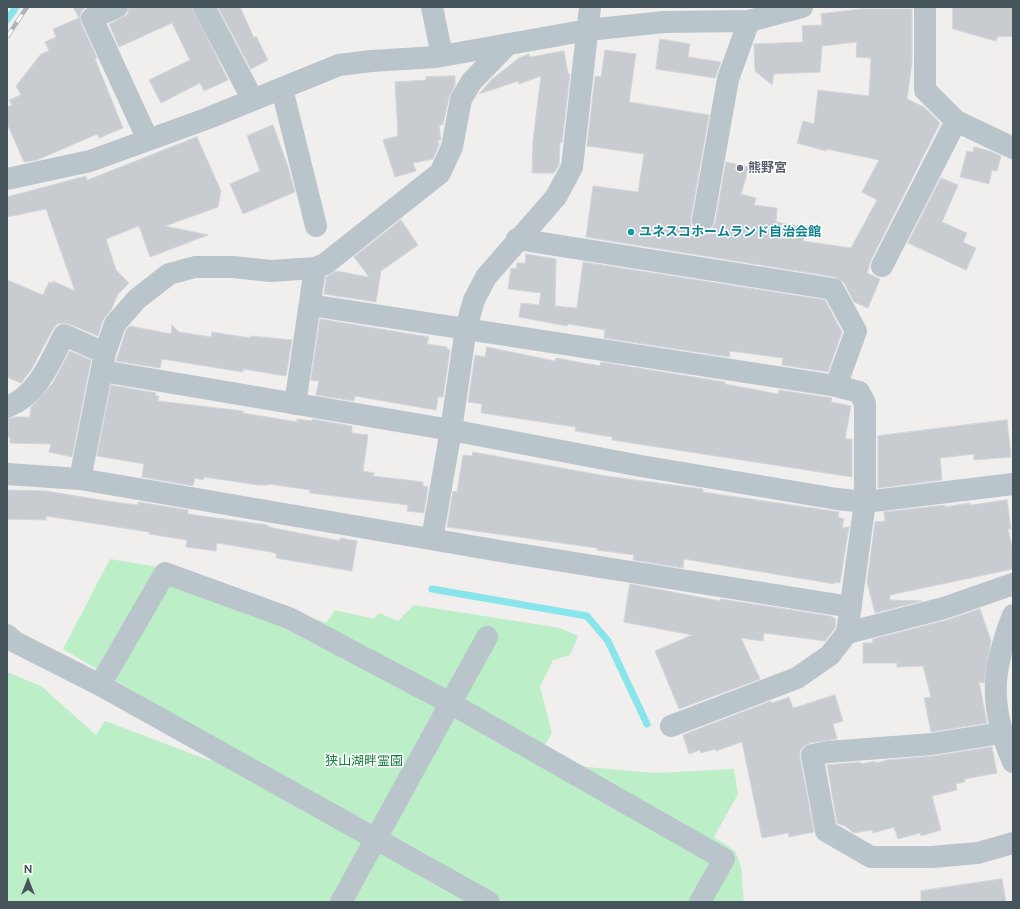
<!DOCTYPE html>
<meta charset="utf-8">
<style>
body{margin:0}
#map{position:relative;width:1020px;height:909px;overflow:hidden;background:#f1eeee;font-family:"Public Sans",sans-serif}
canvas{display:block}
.frame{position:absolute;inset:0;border:8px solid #46545b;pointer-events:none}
.north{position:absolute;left:8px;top:861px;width:40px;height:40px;-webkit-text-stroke:3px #fff;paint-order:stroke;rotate:0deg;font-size:11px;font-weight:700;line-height:16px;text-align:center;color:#46545b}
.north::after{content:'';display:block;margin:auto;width:14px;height:18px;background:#46545b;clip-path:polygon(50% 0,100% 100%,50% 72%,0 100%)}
</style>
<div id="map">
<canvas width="1020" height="909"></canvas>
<div class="frame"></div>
<div class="north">N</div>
</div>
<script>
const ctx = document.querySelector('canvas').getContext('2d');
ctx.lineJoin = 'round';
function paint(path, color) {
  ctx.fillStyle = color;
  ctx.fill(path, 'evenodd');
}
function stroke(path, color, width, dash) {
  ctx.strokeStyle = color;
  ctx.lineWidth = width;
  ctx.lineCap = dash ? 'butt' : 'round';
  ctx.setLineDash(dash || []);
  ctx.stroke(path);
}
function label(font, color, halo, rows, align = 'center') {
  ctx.font = font + ' "Public Sans","Noto Sans JP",sans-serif';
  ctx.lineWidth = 3;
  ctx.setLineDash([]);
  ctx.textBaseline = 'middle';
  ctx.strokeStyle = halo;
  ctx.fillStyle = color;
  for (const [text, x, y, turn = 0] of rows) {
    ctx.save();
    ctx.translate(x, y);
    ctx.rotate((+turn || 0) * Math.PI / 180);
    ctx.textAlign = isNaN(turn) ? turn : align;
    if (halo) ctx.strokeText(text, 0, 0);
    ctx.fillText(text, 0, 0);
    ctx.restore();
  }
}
paint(new Path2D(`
 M 110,559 L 182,571 L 326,623 L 335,610 L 374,619 L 379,613 L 398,621 L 414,605 L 560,628 L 578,636 L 570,655 L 553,660 L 540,687 L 552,733 L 544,747 L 575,766 L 654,773 L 734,769 L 738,794 L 714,837 L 735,851 L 741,867 L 744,902 L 7,902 L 7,672 L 41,686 L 96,735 L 105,721 L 211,761 L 222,744 L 63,649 Z`), '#bcefc8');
stroke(new Path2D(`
 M 7,20 L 16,7
 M 432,589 L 587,616 L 608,641 L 647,724`), '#89e5ec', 7);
const building = new Path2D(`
 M 73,7 L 86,7 L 82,11 L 80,16 L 81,23 L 97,58 L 95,59 L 123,128 L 99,138 L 97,134 L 37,160 L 24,162 L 7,123 L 7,107 L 12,105 L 9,100 L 21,95 L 16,86 L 41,54 L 49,51 L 45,42 L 56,37 L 53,29 L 79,18 Z
 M 129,7 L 192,7 L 228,80 L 204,91 L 200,83 L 161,103 L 149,80 L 190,60 L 172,23 L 119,47 L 109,24 L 127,15 Z
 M 218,7 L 240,7 L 254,38 L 256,36 L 268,60 L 251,69 Z
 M 953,7 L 1013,7 L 1013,36 L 997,37 L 996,41 L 953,29 Z
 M 861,9 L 912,9 L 912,62 L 907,99 L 924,107 L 940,123 L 871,260 L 867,273 L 880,279 L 868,308 L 854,302 L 844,283 L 835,277 L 586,237 L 593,186 L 638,192 L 644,154 L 587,146 L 595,76 L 601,77 L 605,50 L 636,54 L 629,102 L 709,115 L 691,218 L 691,225 L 695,230 L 701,232 L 708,232 L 712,228 L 715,223 L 726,162 L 749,167 L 741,194 L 756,198 L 754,205 L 777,208 L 776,222 L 805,227 L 803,241 L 851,248 L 877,200 L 862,192 L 879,160 L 827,149 L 826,151 L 797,143 L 803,121 L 814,124 L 818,90 L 869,96 L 871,58 L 856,57 L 857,42 L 822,46 L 820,72 L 774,74 L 772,85 L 755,71 L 754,44 L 803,42 L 802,26 L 822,25 L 821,14 Z
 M 660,39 L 690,44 L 688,57 L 721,62 L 715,78 L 656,69 Z
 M 564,51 L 568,74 L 570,74 L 562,143 L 560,142 L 559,165 L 554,173 L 532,173 L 533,140 L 541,76 L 519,84 L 518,81 L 479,94 L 491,80 L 519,58 L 529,54 L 530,57 Z
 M 455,76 L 455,85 L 449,97 L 443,125 L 439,125 L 441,140 L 438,140 L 439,145 L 433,159 L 413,163 L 416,171 L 395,177 L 383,140 L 398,136 L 395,82 L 426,80 L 426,77 Z
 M 273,125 L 288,167 L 295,192 L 243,214 L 230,184 L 260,171 L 247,136 Z
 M 197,137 L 221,191 L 218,207 L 165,226 L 208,235 L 150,257 L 139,226 L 106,239 L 116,270 L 129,283 L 118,294 L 111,310 L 103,320 L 98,336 L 69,324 L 63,323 L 57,324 L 53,329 L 31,370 L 21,383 L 7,377 L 7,280 L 43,295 L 49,282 L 52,283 L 53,281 L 75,291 L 46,209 L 7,217 L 7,197 L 86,176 L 87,180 Z
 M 974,147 L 990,151 L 1001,156 L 997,171 L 992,170 L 989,184 L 960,177 L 967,151 L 973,152 Z
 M 941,178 L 958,185 L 942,222 L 967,233 L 963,242 L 976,248 L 966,270 L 908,243 Z
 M 401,220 L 418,245 L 381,271 L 376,302 L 324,294 L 326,277 L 336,271 L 369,277 L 354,257 Z
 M 526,254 L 556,259 L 555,306 L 577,308 L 583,262 L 825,300 L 842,332 L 828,372 L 782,365 L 783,358 L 730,351 L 729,357 L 604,338 L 605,330 L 568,324 L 567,326 L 519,317 L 521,303 L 539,305 L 541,293 L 508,289 L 511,268 L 516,269 L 517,263 L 525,263 Z
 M 320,319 L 429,337 L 427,344 L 447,347 L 447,349 L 450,350 L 443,397 L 438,397 L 436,410 L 355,396 L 354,401 L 316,395 L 319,381 L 311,380 Z
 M 172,325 L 179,332 L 211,337 L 212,332 L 250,338 L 251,336 L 292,340 L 286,376 L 243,369 L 243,372 L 162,359 L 160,368 L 116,361 L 126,330 L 130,326 L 171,334 Z
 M 487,347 L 555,361 L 556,358 L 600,366 L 601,362 L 725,382 L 725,384 L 778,394 L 779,390 L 832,398 L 831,402 L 851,406 L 845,439 L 852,439 L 852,477 L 612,440 L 612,437 L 575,431 L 576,427 L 481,413 L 482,404 L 468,402 L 475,355 L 485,357 Z
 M 70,351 L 91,360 L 72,457 L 49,452 L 51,444 L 10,443 L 10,437 L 8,437 L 8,419 L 15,417 L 30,417 L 31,407 L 52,384 Z
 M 111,385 L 156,393 L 155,396 L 159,396 L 158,401 L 243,411 L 243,413 L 297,422 L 297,419 L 312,421 L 312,419 L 352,426 L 352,433 L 368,435 L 363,471 L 374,473 L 373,476 L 423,482 L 423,486 L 428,487 L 424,513 L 407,511 L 408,505 L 310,493 L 310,490 L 269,484 L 269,485 L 258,485 L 204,477 L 203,480 L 195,478 L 193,486 L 142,477 L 144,464 L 97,456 Z
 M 1007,420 L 1011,457 L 974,460 L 974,454 L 940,458 L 942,480 L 878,488 L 878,436 Z
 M 473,452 L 606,476 L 703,489 L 703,492 L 839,512 L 838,517 L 844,519 L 842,528 L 849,527 L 840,583 L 835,582 L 835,584 L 684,559 L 683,568 L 633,560 L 634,555 L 597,550 L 597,548 L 447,527 L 453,491 L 457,492 L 463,455 L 472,456 Z
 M 7,490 L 46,491 L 107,501 L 138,505 L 138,502 L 188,510 L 188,514 L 268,525 L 267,526 L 273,528 L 340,541 L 340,538 L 357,541 L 352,571 L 276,558 L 277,554 L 271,552 L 217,543 L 216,551 L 186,547 L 187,540 L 149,534 L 149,532 L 46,516 L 46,520 L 7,519 Z
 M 1007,500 L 1011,529 L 1008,529 L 1013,551 L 1013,569 L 890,595 L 890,600 L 922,601 L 875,613 L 867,582 L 875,522 L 885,521 L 884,512 L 945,505 L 945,507 L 970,503 L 970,505 Z
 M 630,584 L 720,601 L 721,599 L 830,616 L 836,619 L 835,628 L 825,641 L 764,633 L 763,641 L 741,638 L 760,679 L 679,709 L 655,651 L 692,635 L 624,622 Z
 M 980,609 L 991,641 L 984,683 L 979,682 L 987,723 L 931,732 L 924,698 L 931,697 L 923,666 L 897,667 L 897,663 L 863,663 L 863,643 L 873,643 L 873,639 L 947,620 Z
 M 835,695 L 843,721 L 833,724 L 837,739 L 810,743 L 804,746 L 800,751 L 800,757 L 814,832 L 789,837 L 788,833 L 762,838 L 742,742 L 716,751 L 715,749 L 701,753 L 700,750 L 689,754 L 683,735 L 771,701 L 772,703 L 789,697 L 793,708 Z
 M 992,747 L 997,773 L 964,779 L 965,782 L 956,784 L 957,790 L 932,796 L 941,830 L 921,836 L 920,833 L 898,839 L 894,827 L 873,833 L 872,830 L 854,833 L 845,826 L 837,823 L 827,765 L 860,762 L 861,764 L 875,761 L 876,763 L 887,760 L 933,756 Z
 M 1002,879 L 1006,902 L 921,902 L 921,891 Z`);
paint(building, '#c8ccd1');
stroke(building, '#d2d5da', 1);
stroke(new Path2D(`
 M 117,7 L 92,18 L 148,140
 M 204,7 L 253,100
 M 432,7 L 442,56
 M 925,7 L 925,90 L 956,121 L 1013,148
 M 282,89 L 316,226
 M 7,179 L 90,161 L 206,119 L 339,65 L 371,61 L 436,57 L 588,30 L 664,22 L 749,21 L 802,7
 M 703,220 L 728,79 L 749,21
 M 517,239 L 833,289 L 856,331 L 836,386
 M 882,266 L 956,121
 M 310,305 L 836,386 L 859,392 L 865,403 L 865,502 L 847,633 L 830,655 L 797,678 L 671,726
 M 102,371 L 451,430 L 641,466 L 837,499 L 865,502 L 1013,484
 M 295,404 L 315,268 L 325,264 L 440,173 L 452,147 L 461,99 L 472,81 L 508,44
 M 7,407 C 38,395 50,362 64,335 L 105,353
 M 7,474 L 80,479 L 506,552 L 851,607
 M 80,479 L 105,353 L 115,324 L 137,299 L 169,274 L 195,267 L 233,267 L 271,271 L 315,268
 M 432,539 L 451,430 L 466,328 L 474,300 L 486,277 L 556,197 L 572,167 L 590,7
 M 1013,615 C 991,672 989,706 1013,762
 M 847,633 L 944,608 L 1013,584
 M 7,635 L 15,642 L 100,685 L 489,902
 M 100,685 L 165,573 L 289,618 L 450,703 L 724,859 L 700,902
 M 1001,733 L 932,744 L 828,752 L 812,755 L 826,831 L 871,857 L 932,857 L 978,853 L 1013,843
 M 341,902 L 487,637`), '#b9c5cb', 22);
const rail = new Path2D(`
 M 7,37 L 27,7`);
stroke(rail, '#b0b5b8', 4.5);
stroke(rail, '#fff', 3, [9]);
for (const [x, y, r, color] of [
 [740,168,4,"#6b7280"],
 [631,232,4,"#0f9aa8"]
]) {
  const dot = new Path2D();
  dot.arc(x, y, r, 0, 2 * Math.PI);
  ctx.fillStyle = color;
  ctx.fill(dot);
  stroke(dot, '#fff', 1.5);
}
label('bold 13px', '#5b616d', '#fff', [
 ["熊野宮",748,168]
], 'left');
label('bold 13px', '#0d838f', '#fff', [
 ["ユネスコホームランド自治会館",639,232]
], 'left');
label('13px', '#177d3b', '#fff', [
 ["狭山湖畔霊園",364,761]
]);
</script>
